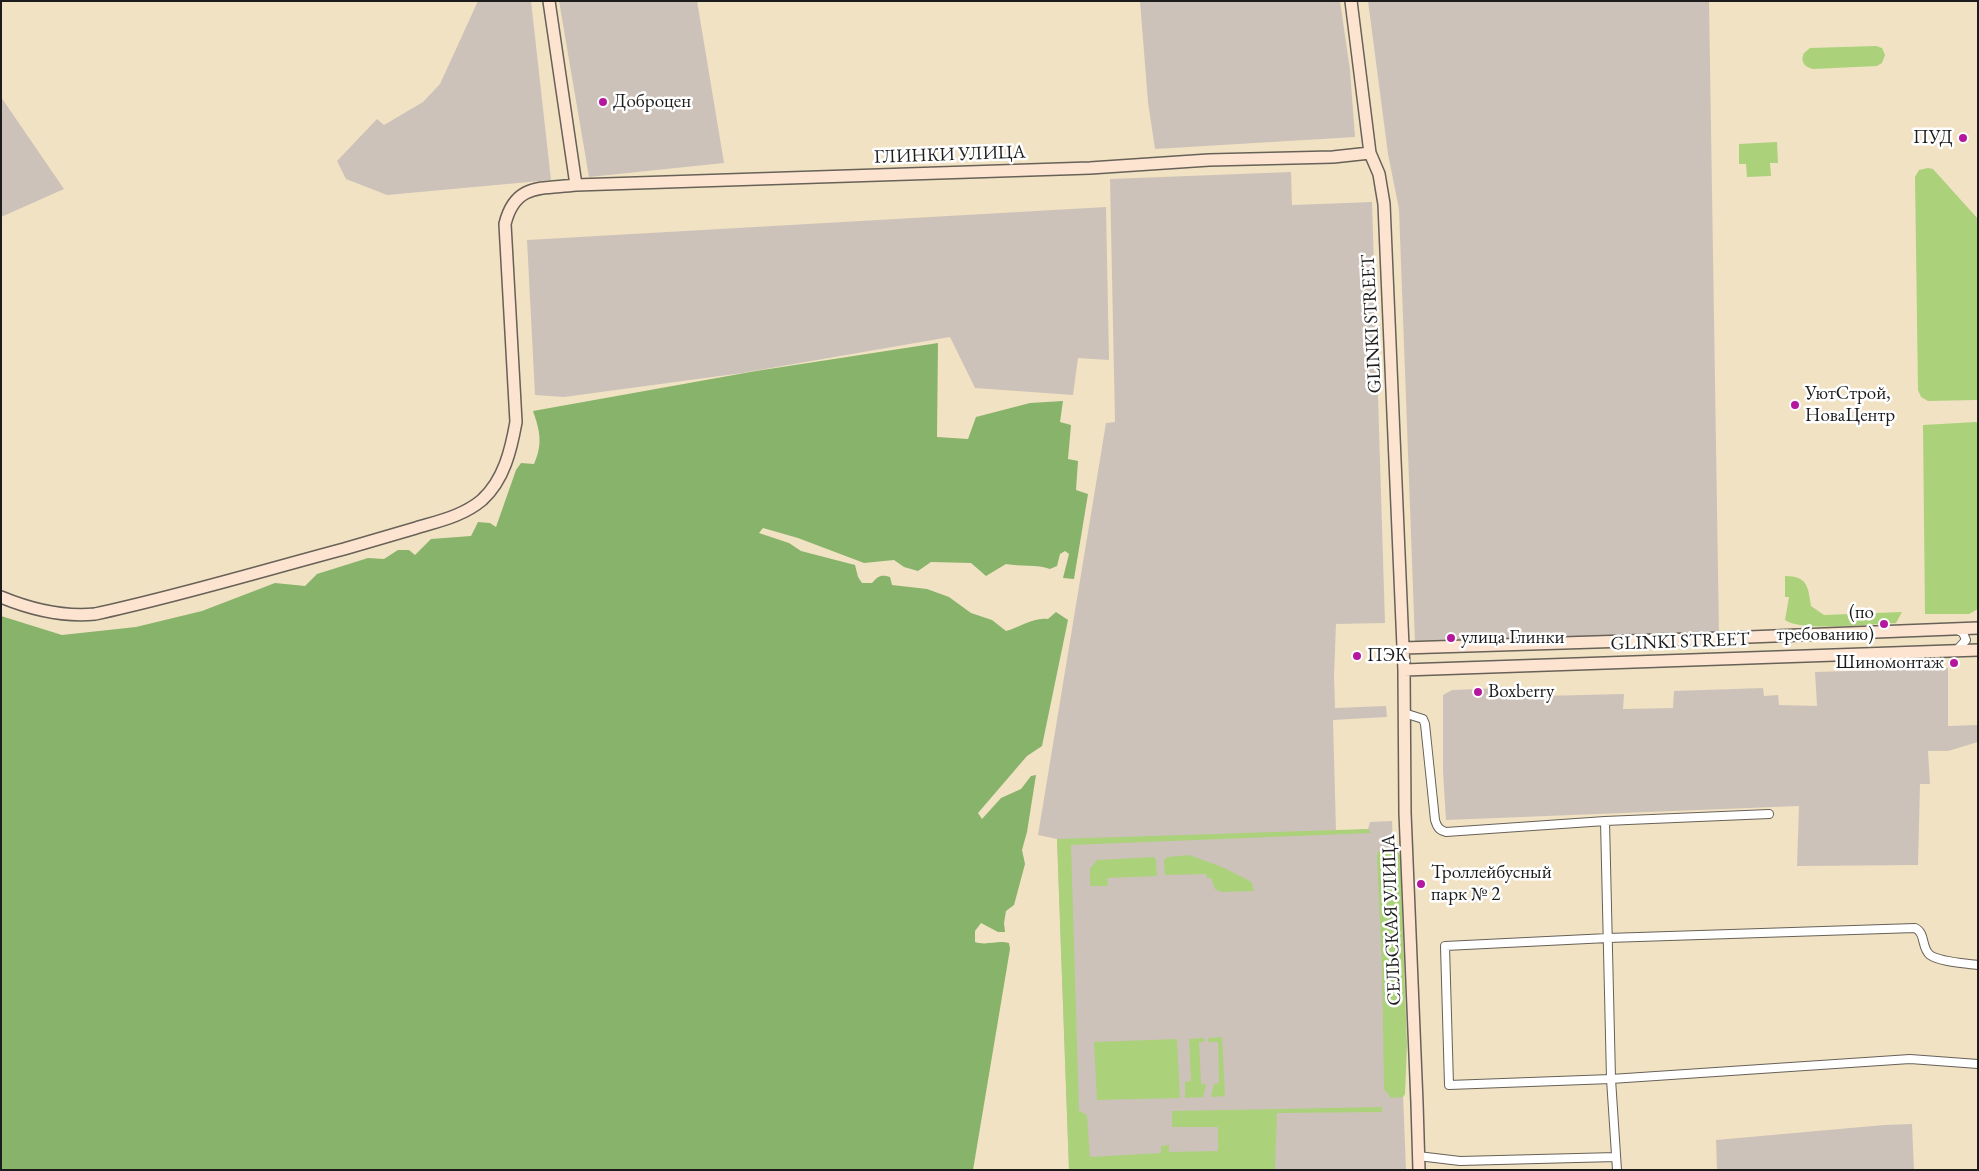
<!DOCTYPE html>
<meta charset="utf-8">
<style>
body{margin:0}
#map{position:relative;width:1979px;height:1171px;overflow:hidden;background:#f1e2c4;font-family:"EB Garamond",serif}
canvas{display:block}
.frame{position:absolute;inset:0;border:2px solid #1c1c1c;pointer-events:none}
</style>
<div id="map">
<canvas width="1979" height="1171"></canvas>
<div class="frame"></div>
</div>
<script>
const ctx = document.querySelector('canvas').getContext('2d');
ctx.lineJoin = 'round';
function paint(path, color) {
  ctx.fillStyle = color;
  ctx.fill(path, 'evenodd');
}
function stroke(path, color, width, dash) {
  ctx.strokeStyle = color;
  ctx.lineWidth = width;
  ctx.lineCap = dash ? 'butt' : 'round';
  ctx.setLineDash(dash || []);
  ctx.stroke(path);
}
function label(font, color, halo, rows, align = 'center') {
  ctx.font = font + ' "EB Garamond",serif';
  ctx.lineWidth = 5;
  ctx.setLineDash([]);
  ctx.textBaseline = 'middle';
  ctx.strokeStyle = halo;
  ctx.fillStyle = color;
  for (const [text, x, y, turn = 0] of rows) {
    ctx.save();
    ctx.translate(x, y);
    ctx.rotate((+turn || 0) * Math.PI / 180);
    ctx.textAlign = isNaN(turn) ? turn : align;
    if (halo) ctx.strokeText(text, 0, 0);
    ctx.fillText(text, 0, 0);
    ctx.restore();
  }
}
paint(new Path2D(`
 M 478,1 L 531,1 L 551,180 L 387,195 L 346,179 L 337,161 L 377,119 L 384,125 L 423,102 L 440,84 Z
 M 559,1 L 697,1 L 724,163 L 589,177 Z
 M 1140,1 L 1340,1 L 1350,70 L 1355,137 L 1155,149 L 1148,102 Z
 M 1368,1 L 1709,1 L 1719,635 L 1415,643 L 1399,209 L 1388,154 Z
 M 1,97 L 64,189 L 1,217 Z
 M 1291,172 L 1292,205 L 1372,202 L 1385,623 L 1336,624 L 1334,676 L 1335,708 L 1386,706 L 1387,717 L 1333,720 L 1336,831 L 1368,829 L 1370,822 L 1392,821 L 1406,1169 L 1069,1170 L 1057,839 L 1038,835 L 1106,423 L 1115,422 L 1110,179 Z
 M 1106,207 L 1109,360 L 1078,358 L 1073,395 L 975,388 L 950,337 L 742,373 L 564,397 L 535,395 L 527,240 Z
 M 1948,668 L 1948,726 L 1977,725 L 1978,742 L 1948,751 L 1928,751 L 1930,784 L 1920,784 L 1918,865 L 1797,866 L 1799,806 L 1446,820 L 1443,772 L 1443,695 L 1452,690 L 1501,688 L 1501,697 L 1624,694 L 1623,709 L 1673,708 L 1674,691 L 1763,688 L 1764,696 L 1778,695 L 1779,705 L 1817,706 L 1815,672 Z
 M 1912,1124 L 1914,1170 L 1717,1170 L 1716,1140 L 1884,1125 Z`), '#cdc2b9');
paint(new Path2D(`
 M 1876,46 L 1882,48 L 1885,55 L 1882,63 L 1877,66 L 1813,69 C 1804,67 1800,61 1804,53 L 1810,48 Z
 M 1777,142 L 1778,163 L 1770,163 L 1771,176 L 1747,177 L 1746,164 L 1739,164 L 1739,144 Z
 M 1928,168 L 1933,169 L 1978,219 L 1978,400 L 1976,400 L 1928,401 L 1921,397 L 1918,390 L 1915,177 L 1919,170 Z
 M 1976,422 L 1978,423 L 1978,609 L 1969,614 L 1925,614 L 1923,425 Z
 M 1785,576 C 1808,576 1808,587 1811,606 L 1824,615 L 1902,612 L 1896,623 C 1874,624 1801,632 1785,620 L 1789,597 L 1785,597 Z
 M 1368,829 L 1371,833 L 1071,845 L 1079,1111 L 1087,1115 L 1090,1157 L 1161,1153 L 1161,1146 L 1169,1145 L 1169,1152 L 1218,1151 L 1218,1127 L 1172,1127 L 1172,1111 L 1382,1107 L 1382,1112 L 1277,1113 L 1275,1170 L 1069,1170 L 1057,839 Z
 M 1389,848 L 1392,852 L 1398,852 L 1400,855 L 1407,1045 L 1405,1094 L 1403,1097 L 1391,1098 L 1384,1089 L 1382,969 L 1377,856 L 1378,852 Z
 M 1189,855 L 1222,867 L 1250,881 L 1252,883 L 1254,891 L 1221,892 L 1215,889 L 1211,878 L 1207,878 L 1206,874 L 1165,875 L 1164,861 L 1167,857 Z
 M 1154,857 L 1156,860 L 1157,876 L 1107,878 L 1108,886 L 1090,886 L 1090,869 L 1097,860 Z
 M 1222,1037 L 1225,1096 L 1211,1097 L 1214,1084 L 1219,1083 L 1218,1042 L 1208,1042 L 1208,1038 Z
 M 1204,1038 L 1204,1042 L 1199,1042 L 1201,1084 L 1206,1084 L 1203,1097 L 1185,1098 L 1185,1082 L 1191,1081 L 1189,1039 Z
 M 1177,1039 L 1180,1098 L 1097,1100 L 1094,1042 Z`), '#abd17b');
paint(new Path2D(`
 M 938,343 L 937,437 L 968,439 L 976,417 L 1030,403 L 1063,401 L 1060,422 L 1071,425 L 1068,459 L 1078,461 L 1076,490 L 1088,494 L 1074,579 L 1063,578 L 1069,554 L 1065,551 L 1060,554 L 1057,566 L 1050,569 C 1037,564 1020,567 1006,564 L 986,576 L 971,563 L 931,562 L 918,571 L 904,567 L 894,560 L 864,563 L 798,538 L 763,528 L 759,533 L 789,543 L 801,551 L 855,565 L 858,577 L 862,583 L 872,583 C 878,576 881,574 890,577 L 892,585 L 927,589 L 949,597 L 971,613 L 992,620 L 1006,631 C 1021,627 1033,617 1048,619 L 1056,612 L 1068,620 L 1042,746 L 1027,756 L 978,813 L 982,819 L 1001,798 L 1021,789 L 1031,776 L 1036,775 L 1027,832 L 1022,850 L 1025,864 L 1014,905 L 1006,911 L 1004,923 L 1005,932 L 998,932 L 981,923 L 975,931 L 975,942 C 986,946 998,940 1009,943 L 1010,949 L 973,1170 L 1,1170 L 1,616 L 62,635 L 136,627 L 202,611 L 275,583 L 305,586 L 317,574 L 368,558 L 384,559 L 398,550 L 409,550 L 415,555 L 431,539 L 471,536 L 478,522 L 490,523 L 496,527 L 516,470 L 521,463 L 534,464 C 543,444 540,431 533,411 L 756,371 Z`), '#88b36b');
const street = new Path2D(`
 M 1956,629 L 1963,633 L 1966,640 L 1957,650
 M 1404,713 L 1423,719 L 1425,724 L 1435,820 C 1437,827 1439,830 1446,832 L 1605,821 L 1769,814
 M 1605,821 L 1611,1079 L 1617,1170
 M 1978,965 C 1965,963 1940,962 1930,955 C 1921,948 1926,933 1915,928 L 1608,938 L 1445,946 L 1449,1085 L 1611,1079 L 1910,1059 L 1978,1064
 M 1418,1156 L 1460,1161 L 1616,1157`);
const secondary = new Path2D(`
 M 549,1 L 576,185
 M 1351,1 L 1370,153 L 1379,174 L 1384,204 L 1404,670 L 1405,813 L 1417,1103 L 1419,1170
 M 1,597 C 30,609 64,617 95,614 C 179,596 261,571 344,549 C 368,542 392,535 416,528 C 439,521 463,516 482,500 C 504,480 511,450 516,422 L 505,224 C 515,183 541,189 576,185 L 1090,168 L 1209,160 L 1333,157 L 1370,153
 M 1403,648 L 1723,638 L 1978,628
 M 1404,670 L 1978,650`);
stroke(street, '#676157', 10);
stroke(secondary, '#676157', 14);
stroke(street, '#fff', 8);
stroke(secondary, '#fde4d1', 11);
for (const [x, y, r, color] of [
 [603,102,5,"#b5179e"],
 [1963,138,5,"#b5179e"],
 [1795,405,5,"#b5179e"],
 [1884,624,5,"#b5179e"],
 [1451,638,5,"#b5179e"],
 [1357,656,5,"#b5179e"],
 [1954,663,5,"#b5179e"],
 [1478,692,5,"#b5179e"],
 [1421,884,5,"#b5179e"]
]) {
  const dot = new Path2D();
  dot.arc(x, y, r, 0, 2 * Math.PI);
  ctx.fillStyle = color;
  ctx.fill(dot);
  stroke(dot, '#fff', 2);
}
label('19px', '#1c1c1c', '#fff', [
 ["Доброцен",613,102],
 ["ПУД",1953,138,"right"],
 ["УютСтрой,",1805,394],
 ["НоваЦентр",1805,416],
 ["(по",1874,613,"right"],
 ["требованию)",1874,635,"right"],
 ["улица Глинки",1461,638],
 ["ПЭК",1367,656],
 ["Шиномонтаж",1944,663,"right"],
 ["Boxberry",1488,692],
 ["Троллейбусный",1431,873],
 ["парк № 2",1431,895]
], 'left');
label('19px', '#1c1c1c', '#fff', [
 ["ГЛИНКИ УЛИЦА",950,155,-2],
 ["GLINKI STREET",1372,324,-93],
 ["GLINKI STREET",1680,642,-2],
 ["СЕЛЬСКАЯ УЛИЦА",1392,920,-92]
]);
</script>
